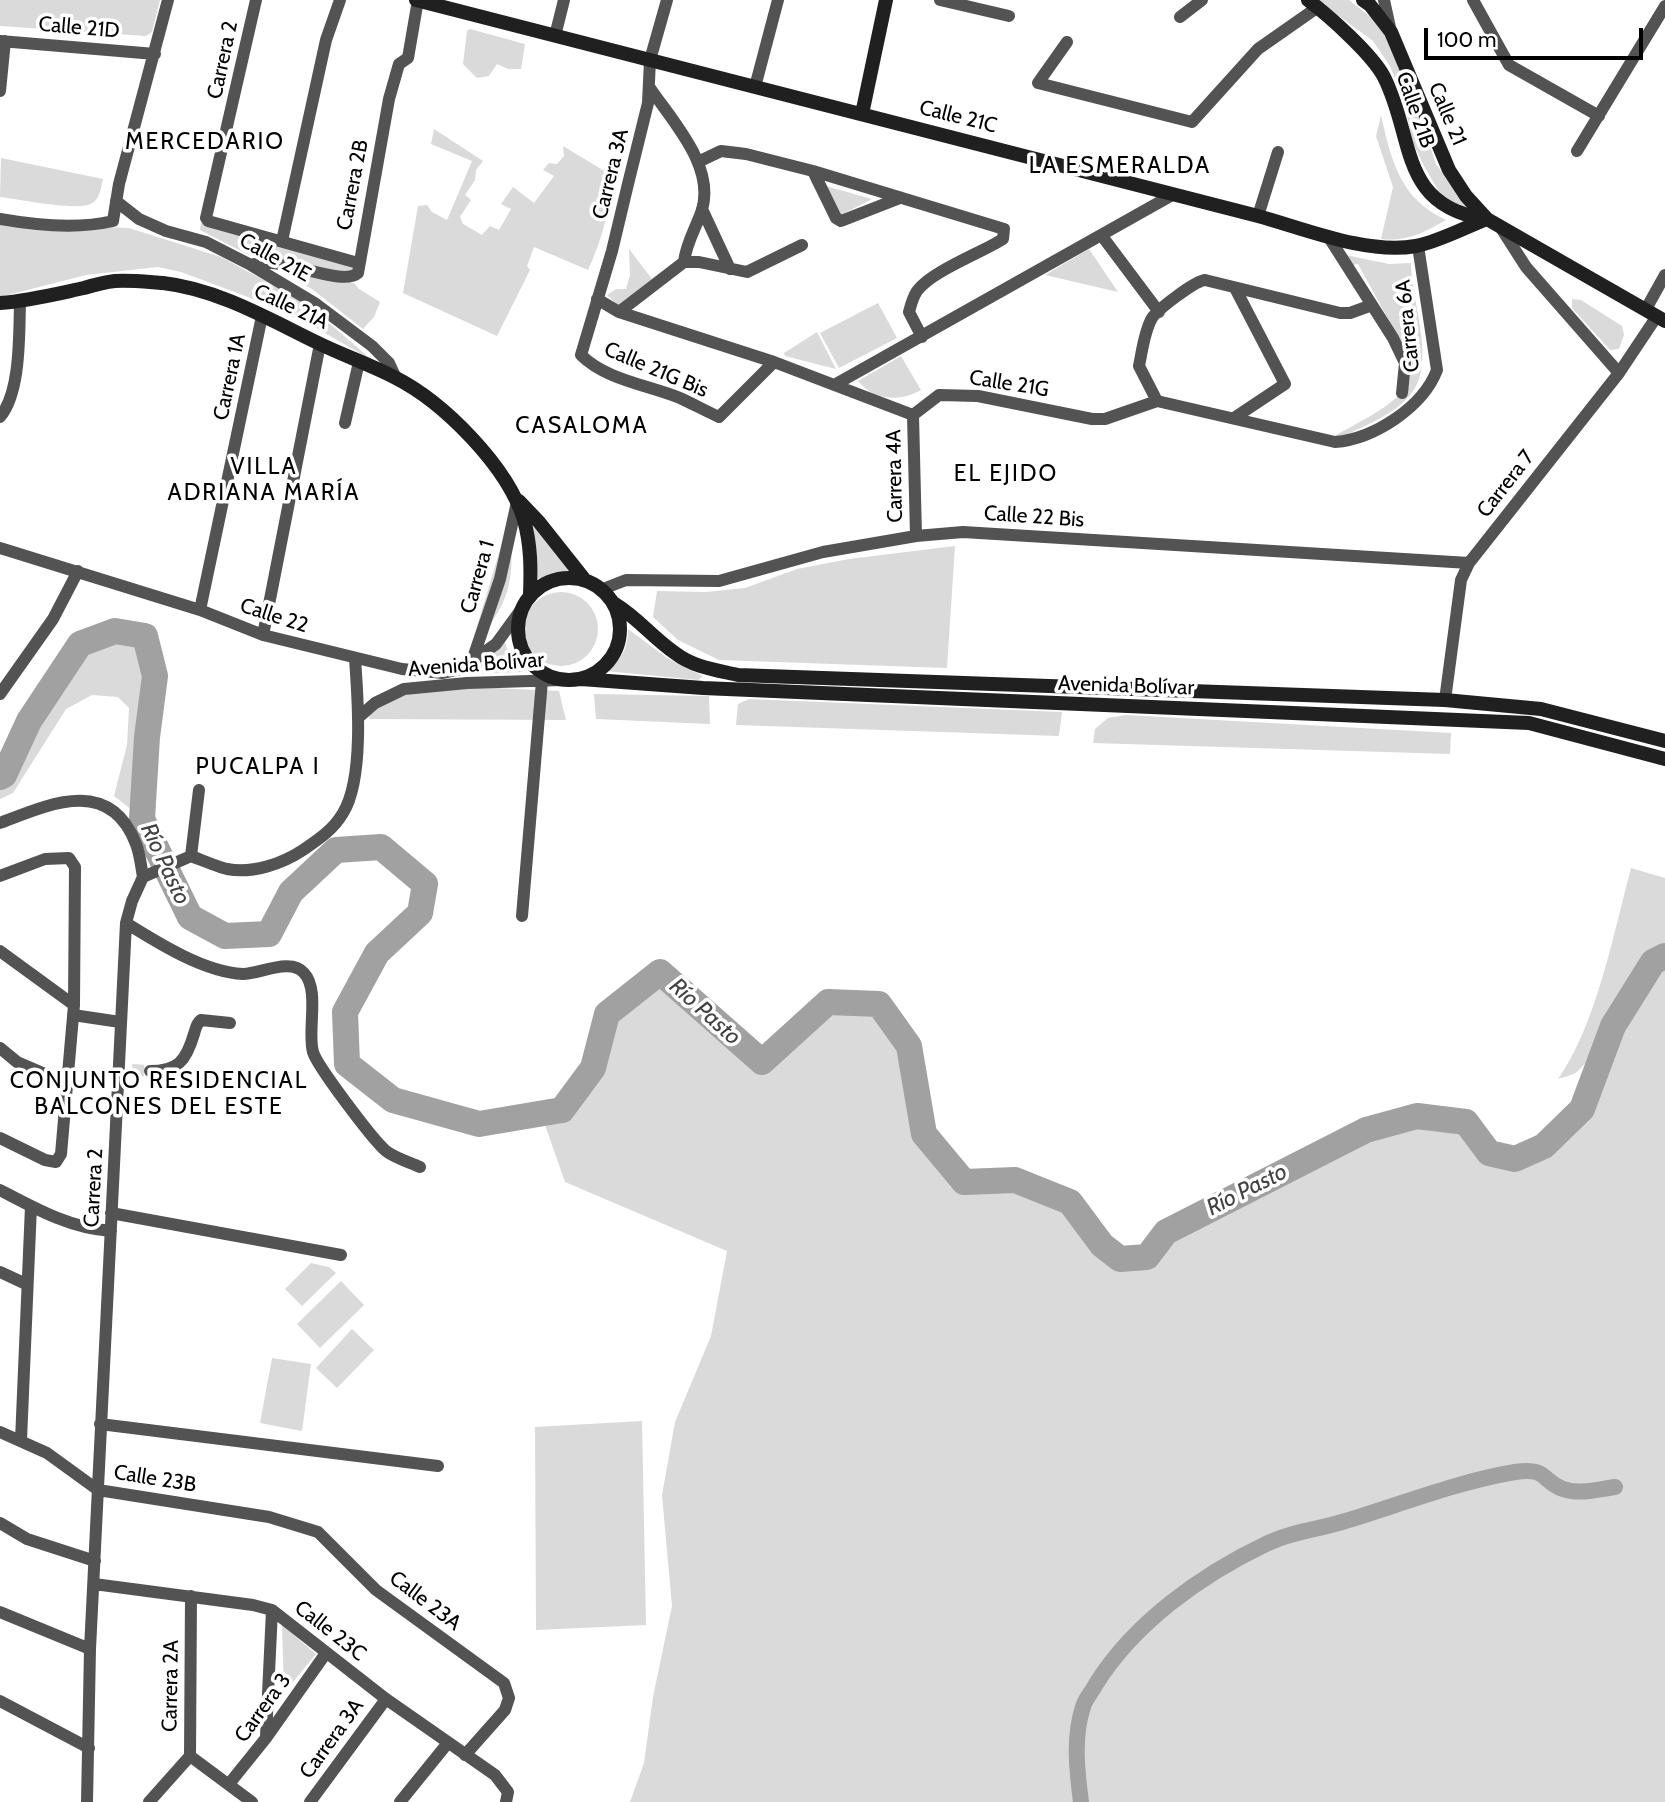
<!DOCTYPE html>
<meta charset="utf-8">
<style>
body{margin:0}
#map{position:relative;width:1665px;height:1802px;overflow:hidden;background:#fff;font-family:Cabin,sans-serif}
canvas{display:block}
.scale{position:absolute;left:1424px;top:28px;width:219px;height:32px;box-sizing:border-box;border:4px solid #000;border-top:0;padding-left:9px;font-size:21px;line-height:24px;white-space:nowrap;color:#000;-webkit-text-stroke:5px #fff;paint-order:stroke}
</style>
<div id="map">
<canvas width="1665" height="1802"></canvas>
<div class="scale">100 m</div>
</div>
<script>
const ctx = document.querySelector('canvas').getContext('2d');
ctx.lineJoin = 'round';
function paint(path, color) {
  ctx.fillStyle = color;
  ctx.fill(path, 'evenodd');
}
function stroke(path, color, width, dash) {
  ctx.strokeStyle = color;
  ctx.lineWidth = width;
  ctx.lineCap = dash ? 'butt' : 'round';
  ctx.setLineDash(dash || []);
  ctx.stroke(path);
}
function label(font, color, halo, rows, align = 'center') {
  ctx.font = font + ' Cabin,sans-serif';
  ctx.lineWidth = 7;
  ctx.setLineDash([]);
  ctx.textBaseline = 'middle';
  ctx.strokeStyle = halo;
  ctx.fillStyle = color;
  for (const [text, x, y, turn = 0] of rows) {
    ctx.save();
    ctx.translate(x, y);
    ctx.rotate((+turn || 0) * Math.PI / 180);
    ctx.textAlign = isNaN(turn) ? turn : align;
    if (halo) ctx.strokeText(text, 0, 0);
    ctx.fillText(text, 0, 0);
    ctx.restore();
  }
}
paint(new Path2D(`
 M 0,0 L 160,0 L 152,32 L 146,36 L 0,26 Z
 M 1317,0 L 1349,0 L 1378,23 L 1391,43 L 1417,108 L 1436,164 L 1470,210 L 1442,197 L 1424,166 L 1413,143 L 1403,98 L 1390,66 L 1373,41 Z
 M 470,29 L 525,44 L 521,69 L 508,69 L 497,64 L 489,76 L 477,78 L 463,64 L 467,31 Z
 M 1381,115 C 1391,160 1400,199 1446,220 C 1424,233 1406,242 1381,239 L 1393,187 L 1376,136 Z
 M 434,129 L 483,161 L 476,170 L 475,180 L 465,195 L 471,200 L 460,217 L 463,224 L 482,235 L 490,226 L 499,230 L 511,209 L 501,204 L 513,187 L 534,203 L 554,176 L 543,170 L 549,163 L 557,164 L 564,156 L 563,146 L 606,172 L 613,173 C 611,206 602,240 588,270 L 534,247 L 527,266 L 530,270 L 497,336 L 403,293 L 418,206 L 427,205 L 432,212 L 447,220 L 472,161 L 431,144 Z
 M 1,158 L 103,179 C 101,187 100,199 92,203 C 80,212 18,199 0,197 Z
 M 811,182 L 872,199 L 835,218 Z
 M 0,223 L 129,228 L 221,257 L 293,296 L 335,328 L 373,361 L 313,326 L 248,297 L 181,272 L 158,267 L 86,275 L 0,297 Z
 M 201,223 L 350,263 L 355,270 L 344,274 L 249,255 L 200,230 Z
 M 629,249 L 652,279 L 619,306 L 607,295 L 616,289 L 626,289 L 630,275 Z
 M 1089,249 L 1118,292 L 1045,275 Z
 M 1346,255 L 1389,264 L 1411,263 C 1411,302 1437,362 1411,394 C 1395,415 1361,427 1338,439 L 1333,437 C 1354,424 1401,404 1409,380 C 1411,375 1411,368 1412,363 L 1358,264 L 1352,265 Z
 M 268,265 L 319,278 L 354,283 L 359,289 L 380,302 L 374,317 L 363,329 L 312,289 Z
 M 1572,299 L 1581,300 L 1622,326 L 1624,335 L 1619,349 L 1610,350 L 1572,308 Z
 M 878,303 L 897,338 L 839,368 L 820,333 Z
 M 817,332 L 836,369 L 785,356 L 784,353 Z
 M 901,356 L 921,390 C 900,402 874,401 858,381 Z
 M 508,523 C 517,577 510,607 471,646 Z
 M 533,523 L 574,571 L 556,573 L 538,579 Z
 M 955,546 L 947,668 L 719,660 L 678,640 L 653,617 L 657,591 L 706,592 L 745,588 L 797,569 L 849,559 Z
 M524 629a37 37 0 1 1 74 0a37 37 0 1 1-74 0Z
 M 628,629 L 667,658 L 703,676 L 698,680 L 606,671 C 622,660 628,648 628,629 Z
 M 503,636 L 510,658 L 523,672 L 464,674 Z
 M 123,641 L 140,646 L 152,674 L 132,810 L 114,796 L 127,745 L 129,708 L 118,697 L 92,695 L 66,709 L 13,793 L 0,799 L 0,782 L 6,779 L 31,726 L 82,648 L 103,643 Z
 M 431,685 L 559,691 L 566,720 L 369,719 L 371,708 Z
 M 594,694 L 709,696 L 710,724 L 596,719 Z
 M 749,699 L 1062,712 L 1059,736 L 736,725 L 738,704 Z
 M 1126,715 L 1451,733 L 1450,754 L 1093,743 L 1095,729 L 1108,718 Z
 M 1631,868 L 1665,878 L 1665,952 C 1625,968 1610,1041 1578,1071 C 1574,1075 1564,1077 1558,1079 C 1596,1026 1614,932 1631,868 Z
 M 1665,962 L 1665,1802 L 630,1802 L 644,1763 L 653,1697 L 672,1606 L 662,1495 L 675,1422 L 711,1336 L 727,1251 L 565,1182 L 545,1125 L 562,1110 L 593,1068 L 607,1014 L 660,972 L 762,1062 L 828,1002 L 879,1004 L 910,1054 L 924,1134 L 964,1182 L 1015,1180 L 1070,1202 L 1102,1245 L 1120,1259 L 1147,1257 L 1166,1232 L 1366,1130 L 1417,1116 L 1462,1126 L 1481,1156 L 1515,1164 L 1547,1156 L 1585,1123 L 1617,1028 L 1661,964 Z
 M 311,1263 L 329,1267 L 336,1273 L 302,1306 L 285,1289 Z
 M 341,1281 L 364,1305 L 320,1348 L 297,1324 Z
 M 352,1329 L 374,1350 L 337,1388 L 316,1368 Z
 M 272,1358 L 311,1364 L 302,1431 L 260,1423 Z
 M 642,1421 L 646,1625 L 536,1630 L 535,1427 Z
 M 282,1625 L 316,1654 L 284,1693 Z`), '#dadada');
stroke(new Path2D(`
 M 1081,1802 C 1077,1771 1073,1737 1083,1707 C 1085,1699 1092,1692 1096,1684 C 1134,1623 1201,1575 1266,1544 C 1290,1532 1316,1530 1342,1522 C 1399,1505 1456,1482 1515,1472 C 1548,1467 1541,1481 1563,1489 C 1579,1495 1599,1489 1615,1487`), '#a1a1a1', 16);
stroke(new Path2D(`
 M 0,777 L 4,775 L 29,721 L 80,644 L 115,631 L 145,636 L 155,676 L 147,737 L 142,819 L 190,917 L 225,936 L 269,934 L 291,892 L 336,850 L 381,847 L 425,884 L 420,913 L 377,953 L 345,1012 L 347,1064 L 393,1100 L 479,1124 L 562,1110 L 593,1068 L 607,1014 L 660,972 L 762,1062 L 828,1002 L 879,1004 L 909,1046 L 924,1134 L 964,1182 L 1015,1180 L 1070,1202 L 1102,1245 L 1120,1259 L 1147,1257 L 1166,1232 L 1366,1130 L 1417,1116 L 1466,1122 L 1489,1153 L 1515,1159 L 1544,1146 L 1582,1109 L 1613,1026 L 1653,962 L 1665,956`), '#a1a1a1', 26);
stroke(new Path2D(`
 M 132,1070 L 150,1071`), '#d9d9d9', 12, [12, 6]);
stroke(new Path2D(`
 M 256,0 L 206,218 L 208,221 L 358,263
 M 667,0 L 650,60 L 648,103 L 628,184 L 612,251 L 581,355 C 606,380 648,385 680,398 C 693,404 706,411 719,417 L 774,362
 M 940,0 L 1009,16
 M 1384,0 L 1391,32
 M 1473,0 L 1509,65 L 1599,116
 M 1180,17 L 1202,0
 M 555,36 L 564,0
 M 0,41 L 155,54
 M 1067,42 L 1038,83 L 1192,122 L 1258,49 L 1318,7
 M 755,87 L 778,0
 M 650,88 C 673,122 715,166 702,210 C 696,228 686,243 684,262 L 699,262 L 747,272 L 802,245
 M 0,91 L 5,41
 M 1577,151 L 1665,6
 M 698,162 L 721,151 L 746,154 L 813,171 L 1004,229 L 1003,239 C 981,253 932,271 917,291 C 913,297 911,304 909,312 L 922,337
 M 813,171 L 836,218 L 841,221 L 900,198
 M 116,201 L 139,219 L 166,231 L 206,242 L 251,265 L 316,304 L 372,346 L 389,363 L 396,378
 M 702,209 L 730,269
 M 1258,216 L 1278,152
 M 0,219 C 34,225 79,229 113,221 L 119,184 L 168,0
 M 1501,228 L 1526,267 L 1619,373
 M 1102,236 L 1159,312
 M 1328,236 L 1393,338 L 1405,363 L 1402,393
 M 282,241 L 326,40 L 340,0
 M 251,265 C 281,254 341,288 358,273 L 389,99 L 399,64 L 408,58 L 418,0
 M 597,299 L 619,312 L 774,362 L 913,415
 M 1646,309 L 1665,275
 M 619,312 L 684,262
 M 836,384 L 1174,194
 M 1157,401 L 1139,366 C 1142,352 1144,332 1152,318 C 1158,309 1195,281 1205,280 L 1340,313 L 1350,313 L 1372,305
 M 913,415 L 939,395 L 978,396 L 1092,419 L 1105,419 L 1157,401 L 1335,442 C 1374,439 1423,407 1437,370 L 1418,246
 M 913,415 L 916,536
 M 0,417 C 21,392 19,334 20,302
 M 1234,418 L 1285,384 L 1235,288
 M 345,423 L 359,362
 M 0,548 L 200,610 L 263,635 L 402,669 L 443,673 L 461,669 L 496,644 L 520,611
 M 603,589 L 626,580 L 719,581 L 823,552 L 916,536 L 963,532 L 1469,563
 M 200,610 L 262,316
 M 263,635 L 320,344
 M 472,661 L 500,579 L 517,502
 M 0,694 L 53,619 L 78,571
 M 1445,700 L 1461,580 L 1469,563 L 1619,373 L 1657,316
 M 359,717 L 375,703 L 404,689 L 467,683 L 562,680
 M 0,823 C 49,804 110,776 136,844 C 140,854 141,866 143,877
 M 191,856 L 199,790
 M 0,876 L 45,859 L 69,858 L 75,867 L 74,1005 L 61,1154 L 56,1162 L 45,1160 L 0,1138
 M 522,916 L 542,681
 M 126,923 C 158,943 204,972 243,974 C 260,974 291,957 304,973 C 320,990 307,1031 313,1052 C 317,1066 373,1140 386,1151 C 395,1158 409,1162 420,1167
 M 0,951 L 74,1005
 M 73,1015 L 120,1022
 M 0,1048 L 17,1062 L 66,1083
 M 150,1071 C 178,1071 186,1061 194,1034 C 196,1028 196,1024 201,1020 L 230,1023
 M 0,1190 C 36,1209 70,1228 111,1231
 M 111,1213 L 341,1255
 M 0,1272 L 26,1284
 M 100,1424 L 438,1466
 M 0,1432 L 47,1453 L 98,1490 L 269,1517 L 318,1532 L 376,1590 L 504,1683 L 509,1698 L 505,1710 L 465,1755
 M 21,1440 L 31,1206
 M 0,1523 L 27,1539 L 95,1561
 M 94,1584 L 253,1605 L 272,1610 L 386,1699 L 495,1775 L 508,1792 L 506,1802
 M 0,1612 L 90,1649
 M 0,1701 L 89,1748
 M 266,1736 L 272,1610
 M 190,1756 L 252,1802
 M 229,1784 L 266,1738 L 326,1653
 M 87,1802 L 90,1649 L 126,923 L 132,901 L 143,877 L 191,856 C 202,860 215,866 227,869 C 252,874 282,864 303,850 C 319,839 333,830 343,813 C 364,779 358,699 355,659
 M 149,1802 L 190,1756 L 191,1596
 M 310,1802 L 386,1699
 M 400,1802 L 447,1744`), '#535353', 12);
stroke(new Path2D(`
 M 416,0 L 1258,216 C 1305,229 1368,255 1416,246 C 1438,242 1466,227 1487,219
 M 1308,0 C 1329,16 1372,54 1384,77 C 1415,138 1398,205 1485,219
 M 1363,0 L 1370,5 L 1391,32 L 1449,170 L 1466,196 L 1487,219 L 1665,321
 M 862,114 L 886,0
 M 0,303 C 28,301 56,294 84,288 C 94,285 105,282 115,281 C 130,280 148,282 163,283 C 217,289 269,319 316,342 C 342,355 369,364 394,377 C 444,402 508,467 524,520 C 531,545 531,569 530,594
 M 519,501 L 539,522 L 585,580
 M518 629a51 51 0 1 1 102 0a51 51 0 1 1-102 0Z
 M 615,604 C 638,618 653,638 675,653 C 693,667 716,670 738,675 L 1445,700 L 1541,709 L 1665,741
 M 581,679 L 703,688 L 1529,723 L 1665,759`), '#202020', 14);
label('21px', '#000', '#fff', [
 ["Calle 21D",79,28,5],
 ["Carrera 2",223,60,-78],
 ["Calle 21B",1415,110,71],
 ["Calle 21",1447,114,67],
 ["Calle 21C",958,117,14],
 ["Carrera 3A",611,174,-76],
 ["Carrera 2B",353,185,-79],
 ["Calle 21E",275,258,29],
 ["Calle 21A",291,307,25],
 ["Carrera 6A",1408,326,-96],
 ["Calle 21G Bis",656,370,23],
 ["Carrera 1A",230,377,-78],
 ["Calle 21G",1009,384,9],
 ["Carrera 4A",895,476,-91],
 ["Carrera 7",1506,484,-52],
 ["Calle 22 Bis",1034,517,4],
 ["Carrera 1",478,577,-74],
 ["Calle 22",274,616,18],
 ["Avenida Bolívar",476,665,-4],
 ["Avenida Bolívar",1126,686,2],
 ["Carrera 2",94,1188,-87],
 ["Calle 23B",155,1479,9],
 ["Calle 23A",425,1601,37],
 ["Calle 23C",330,1631,38],
 ["Carrera 2A",171,1686,-89],
 ["Carrera 3",263,1708,-54],
 ["Carrera 3A",332,1739,-54]
]);
ctx.letterSpacing = '2px';
label('23px', '#000', '#fff', [
 ["MERCEDARIO",205,142],
 ["LA ESMERALDA",1120,166],
 ["CASALOMA",582,426],
 ["VILLA",264,467],
 ["ADRIANA MARÍA",264,493],
 ["EL EJIDO",1006,474],
 ["PUCALPA I",258,767],
 ["CONJUNTO RESIDENCIAL",159,1081],
 ["BALCONES DEL ESTE",159,1107]
]);
ctx.letterSpacing = '0px';
label('italic 23px', '#424242', '#fff', [
 ["Río Pasto",165,864,65],
 ["Río Pasto",705,1012,42],
 ["Río Pasto",1247,1190,-27]
]);
</script>
